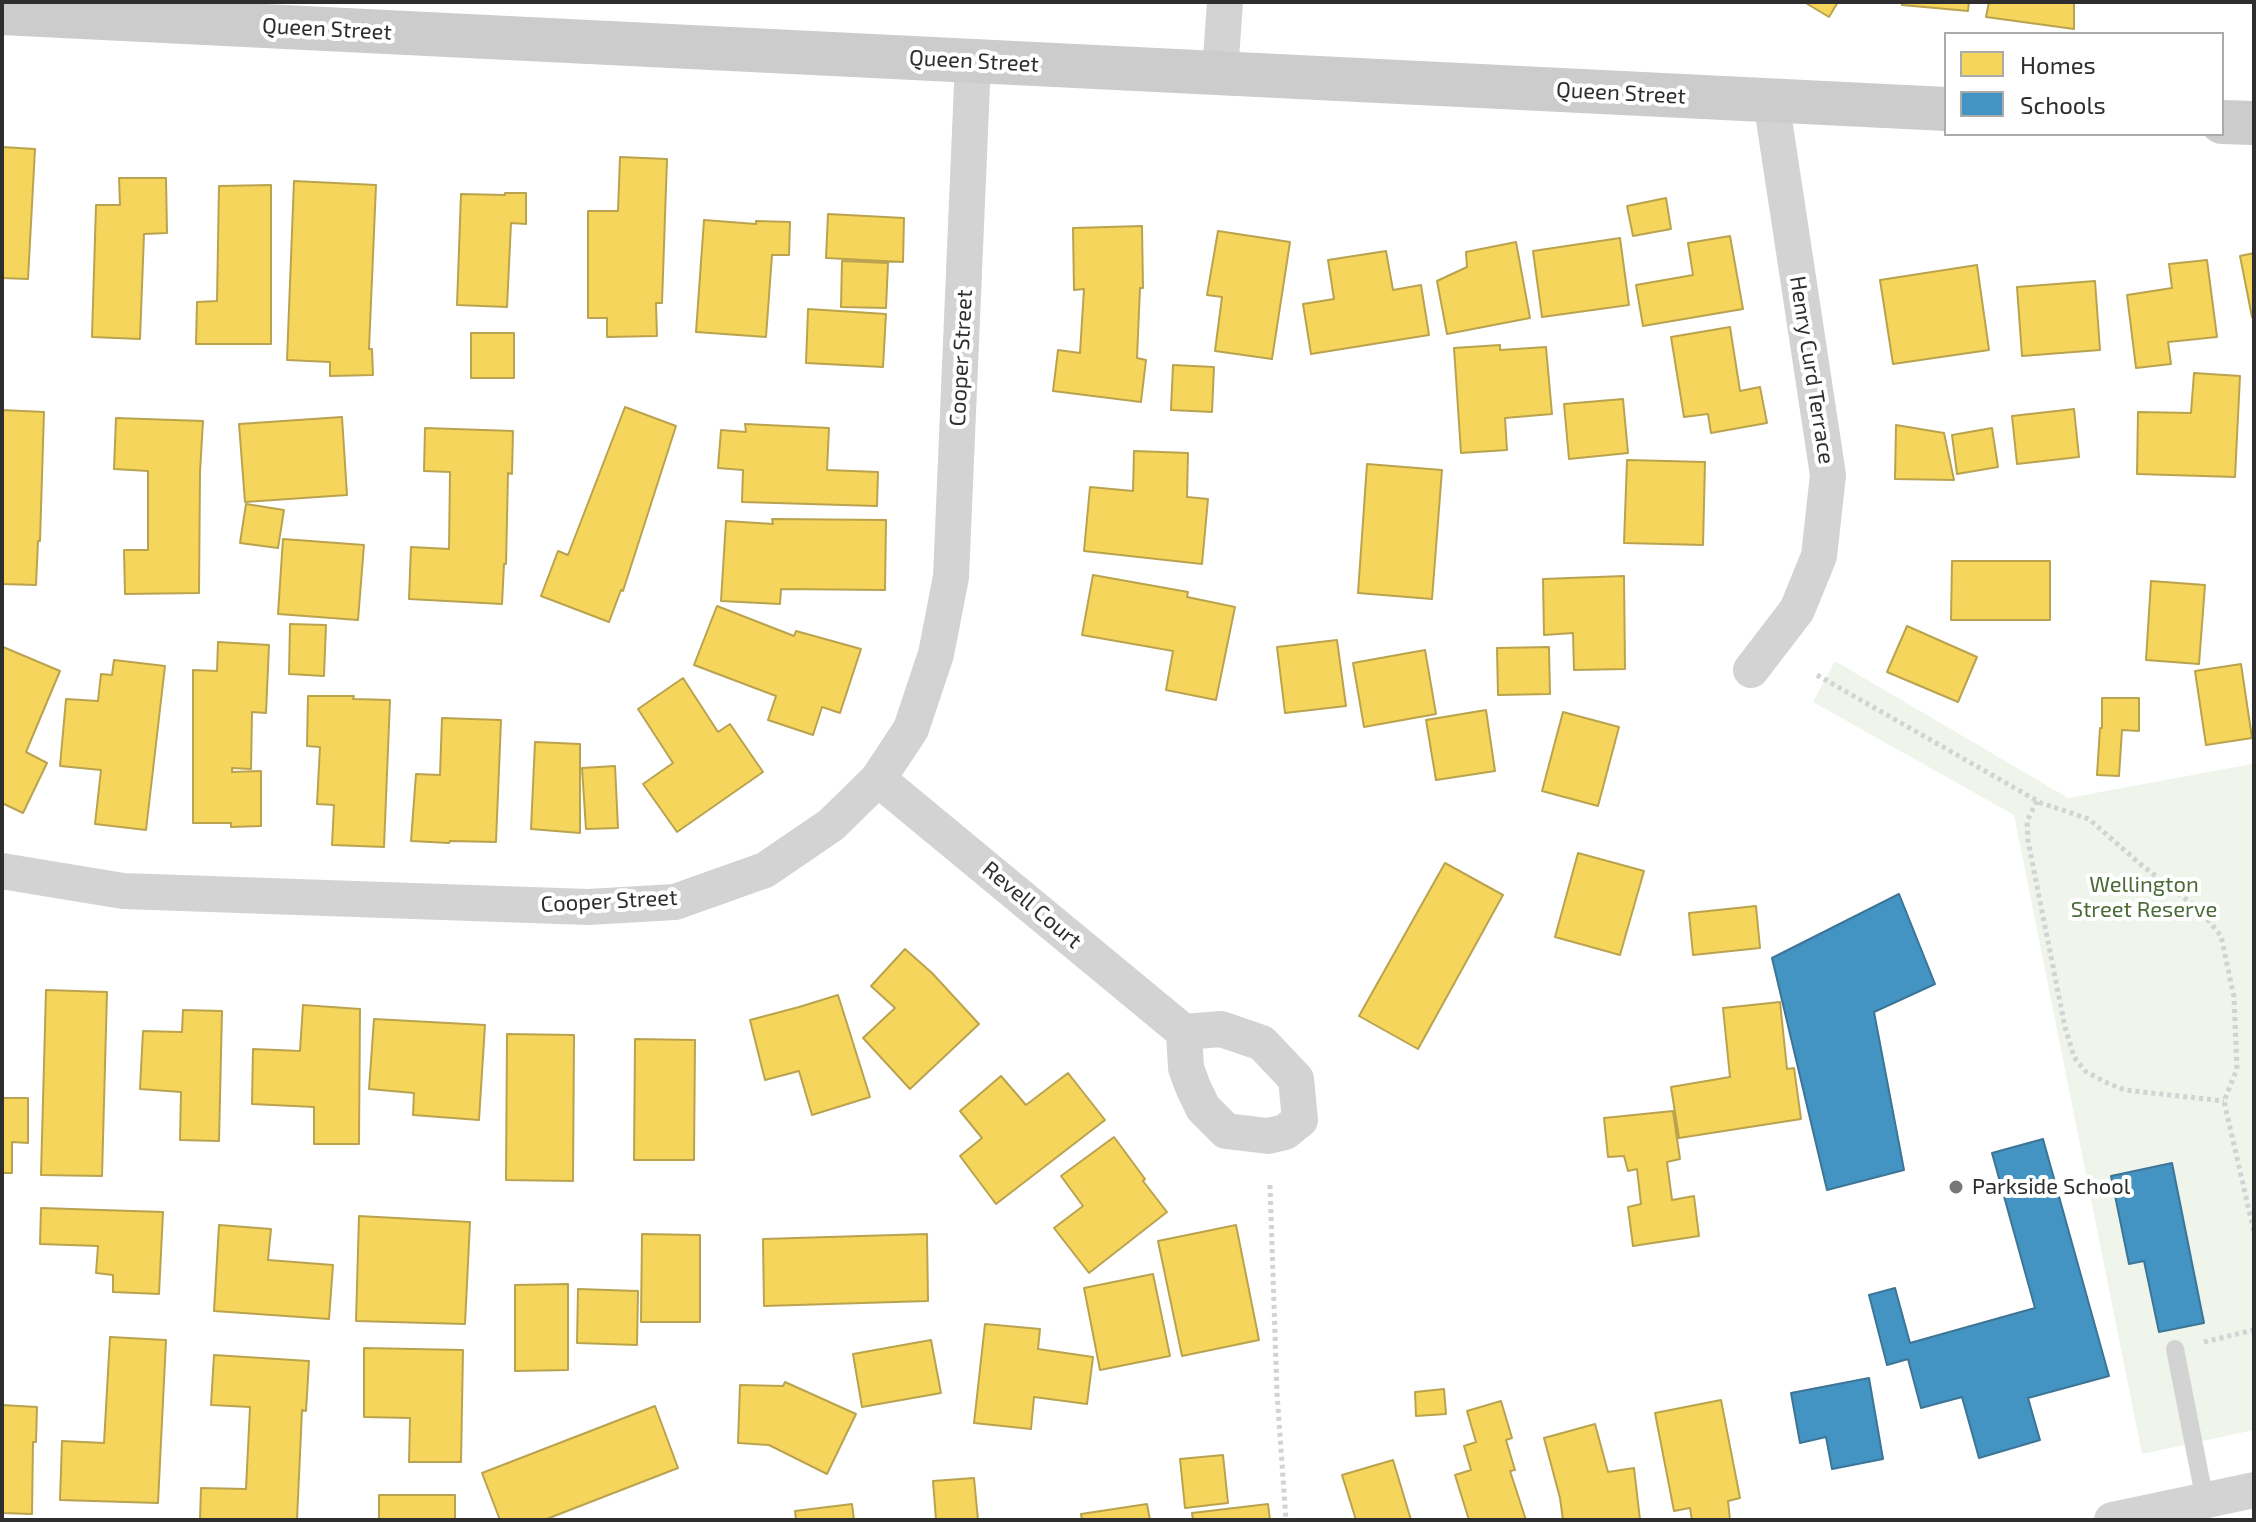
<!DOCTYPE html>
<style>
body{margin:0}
#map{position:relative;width:2256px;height:1522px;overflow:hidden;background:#fff;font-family:"Exo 2",sans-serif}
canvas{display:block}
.frame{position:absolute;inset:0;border:4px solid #2e2e2e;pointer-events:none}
.legend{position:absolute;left:1944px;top:32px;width:280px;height:104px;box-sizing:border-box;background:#fff;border:2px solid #ababab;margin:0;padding:10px 14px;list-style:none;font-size:24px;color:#2e2e2e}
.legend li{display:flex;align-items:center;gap:16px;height:40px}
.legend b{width:40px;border:2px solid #ababab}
</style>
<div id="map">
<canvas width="2256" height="1522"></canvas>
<div class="frame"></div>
<ul class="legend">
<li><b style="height:22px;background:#f6d55c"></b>Homes</li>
<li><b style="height:22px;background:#4393c3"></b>Schools</li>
</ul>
</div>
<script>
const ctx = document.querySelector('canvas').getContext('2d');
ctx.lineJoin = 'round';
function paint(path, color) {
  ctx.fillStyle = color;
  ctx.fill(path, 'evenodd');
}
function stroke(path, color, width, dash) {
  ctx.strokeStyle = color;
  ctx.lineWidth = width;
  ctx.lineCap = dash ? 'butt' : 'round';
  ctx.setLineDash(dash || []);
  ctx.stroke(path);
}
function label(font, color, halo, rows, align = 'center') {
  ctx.font = font + ' "Exo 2",sans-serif';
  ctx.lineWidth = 8;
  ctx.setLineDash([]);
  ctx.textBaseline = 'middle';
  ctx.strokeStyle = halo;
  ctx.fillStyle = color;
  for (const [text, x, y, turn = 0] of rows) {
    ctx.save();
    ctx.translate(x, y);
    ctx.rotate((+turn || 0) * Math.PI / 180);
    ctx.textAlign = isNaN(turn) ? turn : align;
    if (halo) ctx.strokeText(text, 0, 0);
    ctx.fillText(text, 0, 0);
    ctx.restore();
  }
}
paint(new Path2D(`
 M 1835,661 L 2068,798 L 2252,764 L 2254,775 L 2254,1430 L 2142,1454 L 2014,815 L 1813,702 Z`), '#eff5eb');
const homes = new Path2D(`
 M 1804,2 L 1838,2 L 1829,17 Z
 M 1902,2 L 1969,2 L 1968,11 L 1902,5 Z
 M 1989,2 L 2074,2 L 2074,29 L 1986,17 Z
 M 2,147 L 35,149 L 28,279 L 2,278 Z
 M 620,157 L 667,159 L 662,303 L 656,303 L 657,336 L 607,337 L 607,318 L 588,318 L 588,211 L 618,211 Z
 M 119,178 L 166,178 L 167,233 L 144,234 L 140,339 L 92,337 L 96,205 L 120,205 Z
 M 294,181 L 376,185 L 369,349 L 372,349 L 373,375 L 330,376 L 330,362 L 287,360 Z
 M 271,185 L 271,344 L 196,344 L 197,302 L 217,301 L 219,186 Z
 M 505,193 L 526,193 L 526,224 L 511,223 L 507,307 L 457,305 L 461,194 L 505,195 Z
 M 1666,198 L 1671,229 L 1633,236 L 1627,206 Z
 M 828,214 L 904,218 L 903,262 L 826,258 Z
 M 704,220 L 756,224 L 756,221 L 790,222 L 789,255 L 772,255 L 766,337 L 696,332 Z
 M 1142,226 L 1143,288 L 1140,288 L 1137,358 L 1146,360 L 1141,402 L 1053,391 L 1058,350 L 1080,353 L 1084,289 L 1074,290 L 1073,228 Z
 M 1218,231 L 1290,242 L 1272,359 L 1215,351 L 1222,297 L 1207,295 Z
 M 1730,236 L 1743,309 L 1643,326 L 1636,285 L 1693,275 L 1688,243 Z
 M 1620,238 L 1629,305 L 1542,317 L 1533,251 Z
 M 1516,242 L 1530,318 L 1447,334 L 1437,281 L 1467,267 L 1466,252 Z
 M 1386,251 L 1393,290 L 1421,285 L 1429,335 L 1311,354 L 1303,304 L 1334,299 L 1328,260 Z
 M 2254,253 L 2254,317 L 2252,317 L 2240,256 Z
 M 2207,260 L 2217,337 L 2168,342 L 2171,364 L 2136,368 L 2127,295 L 2172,288 L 2169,264 Z
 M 842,261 L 888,263 L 886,308 L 841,307 Z
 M 1977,265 L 1989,350 L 1893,364 L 1880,280 Z
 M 2095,281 L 2100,350 L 2022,356 L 2017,287 Z
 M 808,309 L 886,314 L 883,367 L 806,363 Z
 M 1730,327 L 1740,391 L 1760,387 L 1767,423 L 1711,433 L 1708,414 L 1684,417 L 1671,337 Z
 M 471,333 L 514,333 L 514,378 L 471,378 Z
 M 1500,345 L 1500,350 L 1546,347 L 1552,414 L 1505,418 L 1507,450 L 1461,453 L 1454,348 Z
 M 1173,365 L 1214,367 L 1212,412 L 1171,410 Z
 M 2194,373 L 2240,376 L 2235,477 L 2137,474 L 2138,412 L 2191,413 Z
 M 1623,399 L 1628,453 L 1569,459 L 1564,404 Z
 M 625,407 L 676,426 L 623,591 L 621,590 L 609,622 L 541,596 L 558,551 L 568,555 Z
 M 2074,409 L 2079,457 L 2017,464 L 2012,416 Z
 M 2,410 L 44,412 L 40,541 L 38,541 L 36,585 L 2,584 Z
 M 342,417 L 347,495 L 245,502 L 239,424 Z
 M 116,418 L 203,421 L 200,472 L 199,593 L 125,594 L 124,550 L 148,550 L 148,471 L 114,469 Z
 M 745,424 L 829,428 L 827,470 L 878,472 L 877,506 L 742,502 L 743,470 L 718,468 L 721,430 L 746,432 Z
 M 1896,425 L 1944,433 L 1954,480 L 1895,479 Z
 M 425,428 L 513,431 L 512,474 L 508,473 L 506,564 L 504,564 L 502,604 L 409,599 L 411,547 L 449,549 L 450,472 L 424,471 Z
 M 1992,428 L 1998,467 L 1957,474 L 1952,435 Z
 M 1134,451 L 1188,453 L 1187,497 L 1208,499 L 1202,564 L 1084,551 L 1090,487 L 1133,491 Z
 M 1627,460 L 1705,462 L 1703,545 L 1624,543 Z
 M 1367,464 L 1442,470 L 1432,599 L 1358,593 Z
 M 246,504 L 284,510 L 278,548 L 240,543 Z
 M 772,519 L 886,520 L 885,590 L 781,589 L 780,604 L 721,601 L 726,521 L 773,524 Z
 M 283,539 L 364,545 L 358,620 L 278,614 Z
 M 1952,561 L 2050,561 L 2050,620 L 1951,620 Z
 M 1093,575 L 1188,592 L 1187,597 L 1235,607 L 1216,700 L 1166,690 L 1173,651 L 1082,635 Z
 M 1624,576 L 1625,669 L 1574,670 L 1573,633 L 1544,635 L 1543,579 Z
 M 2151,581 L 2205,585 L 2199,664 L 2146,660 Z
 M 717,606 L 794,636 L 796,631 L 861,649 L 840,713 L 822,707 L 813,735 L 768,720 L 776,696 L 694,665 Z
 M 290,624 L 326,625 L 324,676 L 289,674 Z
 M 1907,626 L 1977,657 L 1958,702 L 1887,672 Z
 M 1337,640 L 1346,706 L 1285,713 L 1277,647 Z
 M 218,642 L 269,645 L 266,713 L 252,712 L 251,769 L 232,768 L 232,772 L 261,771 L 261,826 L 231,827 L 231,823 L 193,823 L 193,670 L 217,671 Z
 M 3,647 L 60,671 L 26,752 L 47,763 L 23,813 L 2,803 Z
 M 1549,647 L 1550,694 L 1498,695 L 1497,648 Z
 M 1425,650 L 1436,714 L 1364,727 L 1353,663 Z
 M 114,660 L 165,666 L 146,830 L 95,824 L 101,770 L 60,766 L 66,699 L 98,701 L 101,674 L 112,675 Z
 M 2241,664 L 2252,738 L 2206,745 L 2195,671 Z
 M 683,678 L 718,732 L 730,724 L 763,772 L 677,832 L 643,784 L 673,763 L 638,709 Z
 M 308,696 L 354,696 L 353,699 L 390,700 L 384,847 L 332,845 L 334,805 L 317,804 L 320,747 L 307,746 Z
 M 2102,698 L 2139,698 L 2139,731 L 2122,730 L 2119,776 L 2097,775 L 2100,728 L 2102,728 Z
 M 1486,710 L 1495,771 L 1436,780 L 1426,720 Z
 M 1563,712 L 1619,727 L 1598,806 L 1542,791 Z
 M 442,718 L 501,720 L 496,842 L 450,841 L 449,843 L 411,841 L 416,774 L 440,775 Z
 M 535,742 L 580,744 L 580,833 L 531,829 Z
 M 615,766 L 618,828 L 586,829 L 582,768 Z
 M 1578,853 L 1644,871 L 1620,955 L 1555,937 Z
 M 1445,863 L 1503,895 L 1418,1049 L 1359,1016 Z
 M 1756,906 L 1760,948 L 1693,955 L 1689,913 Z
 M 905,949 L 932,973 L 979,1024 L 910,1089 L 863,1038 L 895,1008 L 871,986 Z
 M 46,990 L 107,992 L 102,1176 L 41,1175 Z
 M 838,995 L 870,1097 L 812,1115 L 799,1071 L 765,1080 L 750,1020 L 799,1007 Z
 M 1780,1002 L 1787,1069 L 1794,1068 L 1801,1119 L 1679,1138 L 1671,1087 L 1730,1077 L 1723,1008 Z
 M 303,1005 L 360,1009 L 359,1144 L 314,1144 L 314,1107 L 252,1104 L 253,1049 L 300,1051 Z
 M 183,1010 L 222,1011 L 219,1141 L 180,1140 L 181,1092 L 140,1089 L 143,1031 L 182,1032 Z
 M 374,1019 L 485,1025 L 479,1120 L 413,1115 L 414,1093 L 369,1089 Z
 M 507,1034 L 574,1035 L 573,1181 L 506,1180 Z
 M 635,1039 L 695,1040 L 694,1160 L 634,1160 Z
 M 1068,1073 L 1105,1120 L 996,1204 L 960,1156 L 982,1138 L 960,1111 L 1001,1076 L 1026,1105 Z
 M 2,1098 L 28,1098 L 28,1143 L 12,1142 L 12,1173 L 2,1173 Z
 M 1673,1111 L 1680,1159 L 1667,1162 L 1672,1200 L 1694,1196 L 1699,1236 L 1633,1246 L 1628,1207 L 1641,1204 L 1637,1169 L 1628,1171 L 1624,1156 L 1608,1157 L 1604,1118 Z
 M 1114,1137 L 1145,1179 L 1143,1181 L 1167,1212 L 1089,1273 L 1054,1228 L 1083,1206 L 1061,1176 Z
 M 41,1208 L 163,1212 L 159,1294 L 113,1292 L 113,1275 L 96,1273 L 98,1246 L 40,1244 Z
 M 359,1216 L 470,1222 L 465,1324 L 356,1321 Z
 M 219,1225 L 271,1229 L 268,1260 L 333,1265 L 329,1319 L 214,1311 Z
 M 1236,1225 L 1259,1340 L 1182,1356 L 1158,1241 Z
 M 642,1234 L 700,1235 L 700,1322 L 641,1322 Z
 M 927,1234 L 928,1301 L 764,1306 L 763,1239 Z
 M 1153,1274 L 1170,1356 L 1100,1370 L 1084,1288 Z
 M 568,1284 L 568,1370 L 515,1371 L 515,1285 Z
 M 578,1289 L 638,1291 L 637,1345 L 577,1343 Z
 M 985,1324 L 1040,1329 L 1038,1349 L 1093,1357 L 1087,1404 L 1034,1397 L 1031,1429 L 974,1423 Z
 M 110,1337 L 166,1340 L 158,1503 L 60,1500 L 62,1441 L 104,1443 Z
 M 931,1340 L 941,1393 L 862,1407 L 853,1354 Z
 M 364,1348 L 463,1350 L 461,1462 L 409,1462 L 410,1418 L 364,1417 Z
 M 214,1355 L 309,1361 L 306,1411 L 302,1410 L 297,1520 L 200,1520 L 201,1488 L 246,1489 L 250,1407 L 211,1405 Z
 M 785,1382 L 856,1414 L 827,1474 L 769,1445 L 738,1443 L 740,1385 L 783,1386 Z
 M 1444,1389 L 1446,1414 L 1416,1416 L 1415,1392 Z
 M 1721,1400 L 1740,1498 L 1728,1501 L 1730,1520 L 1692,1520 L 1690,1508 L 1674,1511 L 1655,1413 Z
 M 1501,1401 L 1512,1438 L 1506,1440 L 1515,1470 L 1510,1471 L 1526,1520 L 1469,1520 L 1455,1475 L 1471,1470 L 1464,1446 L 1476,1442 L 1467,1411 Z
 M 2,1405 L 37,1407 L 36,1442 L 33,1442 L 32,1514 L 2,1513 Z
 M 655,1406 L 678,1468 L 544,1520 L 500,1520 L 482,1473 Z
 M 1595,1424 L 1608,1472 L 1634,1468 L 1640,1520 L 1563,1520 L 1560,1498 L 1544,1438 Z
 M 1223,1455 L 1228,1503 L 1185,1508 L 1180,1459 Z
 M 1393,1460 L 1411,1520 L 1356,1520 L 1342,1475 Z
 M 974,1478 L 978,1520 L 936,1520 L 933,1481 Z
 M 379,1495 L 455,1495 L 455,1520 L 379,1520 Z
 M 852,1504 L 854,1520 L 796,1520 L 795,1511 Z
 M 1147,1504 L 1150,1520 L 1082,1520 L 1081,1514 Z
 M 1268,1504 L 1270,1520 L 1193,1520 L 1192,1513 Z`);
paint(homes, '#f6d55c');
stroke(homes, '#baa34e', 2);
const schools = new Path2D(`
 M 1899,894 L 1935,984 L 1874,1012 L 1904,1170 L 1827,1190 L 1772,958 Z
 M 2043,1139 L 2109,1376 L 2028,1398 L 2040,1440 L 1979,1458 L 1962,1397 L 1921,1408 L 1908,1359 L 1887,1365 L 1869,1295 L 1895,1288 L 1910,1343 L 2035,1308 L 1992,1153 Z
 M 2172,1163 L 2204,1323 L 2159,1332 L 2144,1261 L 2129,1264 L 2111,1176 Z
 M 1869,1378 L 1883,1459 L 1832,1469 L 1826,1437 L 1800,1443 L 1791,1393 Z`);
paint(schools, '#4393c3');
stroke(schools, '#3d7596', 2);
stroke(new Path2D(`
 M 1817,675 L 2041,803 L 2089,819 L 2139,863 L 2200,910 L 2221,936 L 2234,997 L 2237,1069 L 2224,1101 L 2254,1232
 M 2037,801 L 2027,821 L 2028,841 L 2065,1027 L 2074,1057 L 2085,1071 L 2105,1082 L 2125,1090 L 2224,1101
 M 1270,1185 L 1277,1393 L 1286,1520
 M 2204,1342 L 2254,1330`), '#d3d3d3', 5, [4, 4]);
stroke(new Path2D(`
 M 2175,1349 L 2205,1501`), '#d3d3d3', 18);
stroke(new Path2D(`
 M 1220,72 L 1225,2
 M 1751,670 L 1797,610 L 1819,556 L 1828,475 L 1771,100
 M 878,779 L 1184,1032 L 1221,1029 L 1262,1043 L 1296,1079 L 1300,1120 L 1285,1132 L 1268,1136 L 1226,1131 L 1203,1108 L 1193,1087 L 1186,1068 L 1184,1032
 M 2,871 L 123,891 L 588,907 L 675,902 L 765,870 L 831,825 L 878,779 L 911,729 L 936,654 L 951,577 L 973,61
 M 2112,1520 L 2254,1490`), '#d3d3d3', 36);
stroke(new Path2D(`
 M 2,13 L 1946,109
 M 2222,122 L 2254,123`), '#ccc', 44);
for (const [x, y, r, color] of [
 [1956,1187,8,"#777"]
]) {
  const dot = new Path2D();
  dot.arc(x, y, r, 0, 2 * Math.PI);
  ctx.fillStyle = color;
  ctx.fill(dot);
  stroke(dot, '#fff', 3);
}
label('22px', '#2e2e2e', '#fff', [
 ["Queen Street",327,29,3],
 ["Queen Street",974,61,3],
 ["Queen Street",1621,93,3],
 ["Cooper Street",961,358,-87],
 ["Henry Curd Terrace",1812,370,81],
 ["Cooper Street",609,901,-3],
 ["Revell Court",1032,905,40]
]);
label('22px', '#4c6b39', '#fff', [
 ["Wellington",2144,885],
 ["Street Reserve",2144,910]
]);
label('22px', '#2e2e2e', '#fff', [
 ["Parkside School",1972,1187]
], 'left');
</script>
